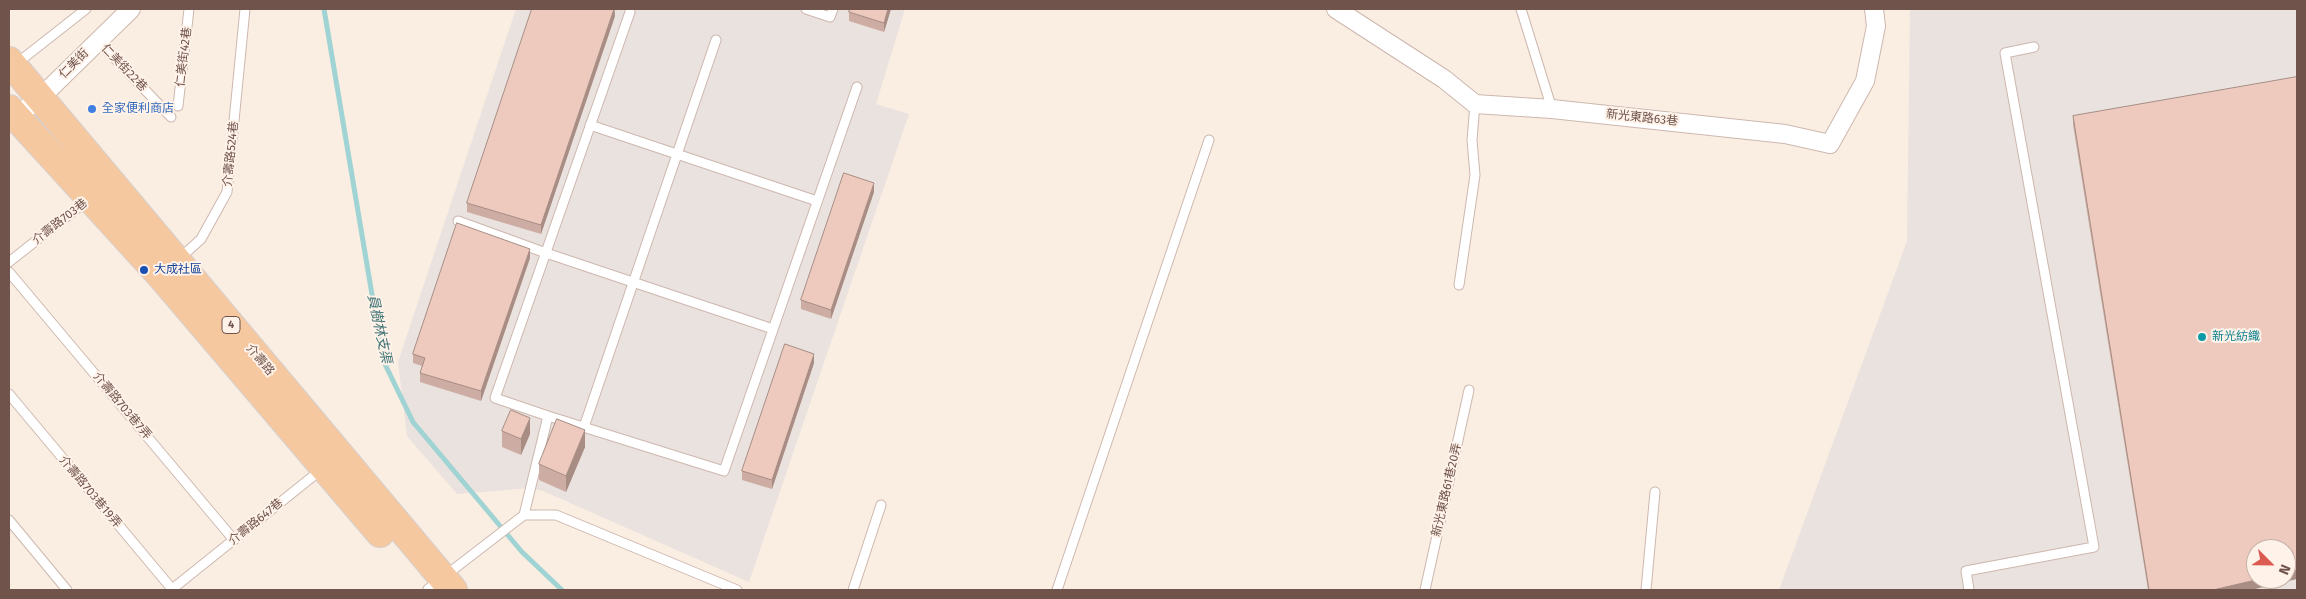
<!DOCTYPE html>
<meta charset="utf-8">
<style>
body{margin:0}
#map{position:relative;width:2306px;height:599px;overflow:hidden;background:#faeee3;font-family:"Fira Sans",sans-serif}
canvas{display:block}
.frame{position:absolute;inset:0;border:10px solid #70534b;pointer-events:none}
.north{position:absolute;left:2246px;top:539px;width:50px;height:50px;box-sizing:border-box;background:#fef2e9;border:1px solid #c5b2aa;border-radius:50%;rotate:113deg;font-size:14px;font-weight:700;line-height:20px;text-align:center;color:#70534b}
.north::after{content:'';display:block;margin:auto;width:18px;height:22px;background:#dc5b51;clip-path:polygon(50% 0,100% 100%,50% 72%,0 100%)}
</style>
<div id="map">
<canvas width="2306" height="599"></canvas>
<div class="frame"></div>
<div class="north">N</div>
</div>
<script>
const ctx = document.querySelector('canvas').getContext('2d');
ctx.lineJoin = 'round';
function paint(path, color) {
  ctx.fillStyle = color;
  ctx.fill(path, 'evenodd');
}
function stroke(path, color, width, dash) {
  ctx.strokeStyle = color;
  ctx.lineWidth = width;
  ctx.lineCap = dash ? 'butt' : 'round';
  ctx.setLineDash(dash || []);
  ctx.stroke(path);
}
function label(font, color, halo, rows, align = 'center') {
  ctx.font = font + ' "Fira Sans","Noto Sans TC",sans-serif';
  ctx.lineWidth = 4;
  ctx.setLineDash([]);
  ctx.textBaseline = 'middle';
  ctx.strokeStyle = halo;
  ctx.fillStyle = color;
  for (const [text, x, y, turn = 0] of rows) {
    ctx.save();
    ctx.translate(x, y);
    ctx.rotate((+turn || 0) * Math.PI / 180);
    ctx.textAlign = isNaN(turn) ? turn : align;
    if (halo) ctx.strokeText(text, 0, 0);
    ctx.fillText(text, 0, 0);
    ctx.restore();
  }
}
paint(new Path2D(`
 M 516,9 L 905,9 L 876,104 L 909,114 L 749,582 L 543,491 L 530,488 L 457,494 L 407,436 L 398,362 Z
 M 1910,9 L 2297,9 L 2297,590 L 1779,590 L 1907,241 ZM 2256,549 L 2286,549 L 2286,579 L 2256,579 Z`), '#eae2de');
stroke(new Path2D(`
 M 324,9 L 383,360 L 413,422 L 522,552 L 562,590`), '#a0d3d3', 5);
const lane = new Path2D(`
 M 806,9 L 830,17 L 833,9
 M 1521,9 L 1552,109
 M 98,41 L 171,117
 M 16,64 L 86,9
 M 178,106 L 189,9
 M 590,125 L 817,201
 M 458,221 L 546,253 L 773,329
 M 179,259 L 201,239 L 227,192 L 245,9
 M 9,262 L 89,199
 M 9,272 L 234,540
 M 1459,285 L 1475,175 L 1472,140 L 1475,104
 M 9,394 L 172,589
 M 548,416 L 495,398 L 630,12
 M 584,427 L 716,40
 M 524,515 L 548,416 L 724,471 L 857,87
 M 9,520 L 67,590
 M 428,589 L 524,515 L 556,515 L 737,590
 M 171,590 L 322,469
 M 853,590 L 881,505
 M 1057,590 L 1209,140
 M 1425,590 L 1469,390
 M 1646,590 L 1655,492
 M 1969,590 L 1966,571 L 2094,547 L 2005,53 L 2034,47`);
const street = new Path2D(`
 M 1336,9 L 1444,79 L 1475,104 L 1552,109 L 1785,134 L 1830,144 L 1865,81 L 1876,26 L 1874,9
 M 15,117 L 40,98 L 131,9`);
const primary = new Path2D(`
 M 9,61 L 453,590
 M 9,109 L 162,277 L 380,533`);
stroke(lane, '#cdb7ae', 11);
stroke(street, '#cdb7ae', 20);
stroke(primary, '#d7cfcd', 30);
stroke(lane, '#fff', 9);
stroke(street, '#fff', 18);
stroke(primary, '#f5c8a0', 28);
paint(new Path2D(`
 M 615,9 L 615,16 L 541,234 L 467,212 L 467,203 Z
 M 850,9 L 891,9 L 884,32 L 849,21 L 849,12 Z
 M 2073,116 L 2251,590 L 2148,590 L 2073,125 Z
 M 874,192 L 831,319 L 801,309 L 801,300 Z
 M 530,258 L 481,401 L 420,382 L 420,373 L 422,366 L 413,363 L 413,354 Z
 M 814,363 L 772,489 L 742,480 L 742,471 Z
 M 502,431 L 530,434 L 521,455 L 502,447 Z
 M 585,447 L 566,492 L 539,480 L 539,464 Z`), '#cdada3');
paint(new Path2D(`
 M 614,9 L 615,16 L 541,234 L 541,225 Z
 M 888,9 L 891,9 L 884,32 L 884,23 Z
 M 874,183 L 874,192 L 831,319 L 831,310 Z
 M 530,249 L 530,258 L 481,401 L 481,391 Z
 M 814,354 L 814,363 L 772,489 L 772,480 Z
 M 530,418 L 530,434 L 521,455 L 521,439 Z
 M 585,430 L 585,447 L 566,492 L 566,476 Z
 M 2297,570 L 2297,579 L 2251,590 L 2213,590 L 2260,579 L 2286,579 L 2286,573 Z`), '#a78d84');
const building = new Path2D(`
 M 532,9 L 614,9 L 541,225 L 467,203 Z
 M 850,9 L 888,9 L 884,23 L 849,12 Z
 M 2297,77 L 2297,570 L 2286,573 L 2286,549 L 2256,549 L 2256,579 L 2260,579 L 2213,590 L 2149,590 L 2073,116 Z
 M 844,173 L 874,183 L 831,310 L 801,300 Z
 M 457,223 L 530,249 L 481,391 L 420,373 L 425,358 L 413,354 Z
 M 785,344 L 814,354 L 772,480 L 742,471 Z
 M 511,410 L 530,418 L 521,439 L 502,431 Z
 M 557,419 L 585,430 L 566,476 L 539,464 Z`);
paint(building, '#eec9bd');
stroke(building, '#a78d84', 1);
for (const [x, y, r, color] of [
 [92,109,5,"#3f7fe0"],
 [144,270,5,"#1a4fb4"],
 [2202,337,5,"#0f9aa8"]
]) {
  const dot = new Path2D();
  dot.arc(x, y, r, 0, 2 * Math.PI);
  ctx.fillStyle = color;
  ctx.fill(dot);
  stroke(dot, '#fef2e9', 2);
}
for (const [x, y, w] of [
 [231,325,18]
]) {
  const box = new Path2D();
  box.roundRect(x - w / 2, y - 8.5, w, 17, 4);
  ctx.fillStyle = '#fef2e9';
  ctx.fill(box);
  stroke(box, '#70534b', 1);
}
label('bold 11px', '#70534b', null, [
 ["4",231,325]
]);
label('12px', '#70534b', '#fef2e9', [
 ["仁美街42巷",184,57,-83],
 ["仁美街",74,64,-45],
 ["仁美街22巷",124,68,46],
 ["新光東路63巷",1642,118,6],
 ["介壽路524巷",231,154,-84],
 ["介壽路703巷",60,222,-38],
 ["介壽路",260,360,50],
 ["介壽路703巷7弄",122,406,50],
 ["新光東路61巷20弄",1447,490,-77],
 ["介壽路703巷19弄",90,492,50],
 ["介壽路647巷",256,522,-39]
]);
label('12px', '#366cbe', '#fef2e9', [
 ["全家便利商店",102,109]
], 'left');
label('12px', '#164399', '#fef2e9', [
 ["大成社區",154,270]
], 'left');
label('12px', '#0d838f', '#fef2e9', [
 ["新光紡織",2212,337]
], 'left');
label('italic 14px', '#407475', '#fef2e9', [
 ["員樹林支渠",379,329,78]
]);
</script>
